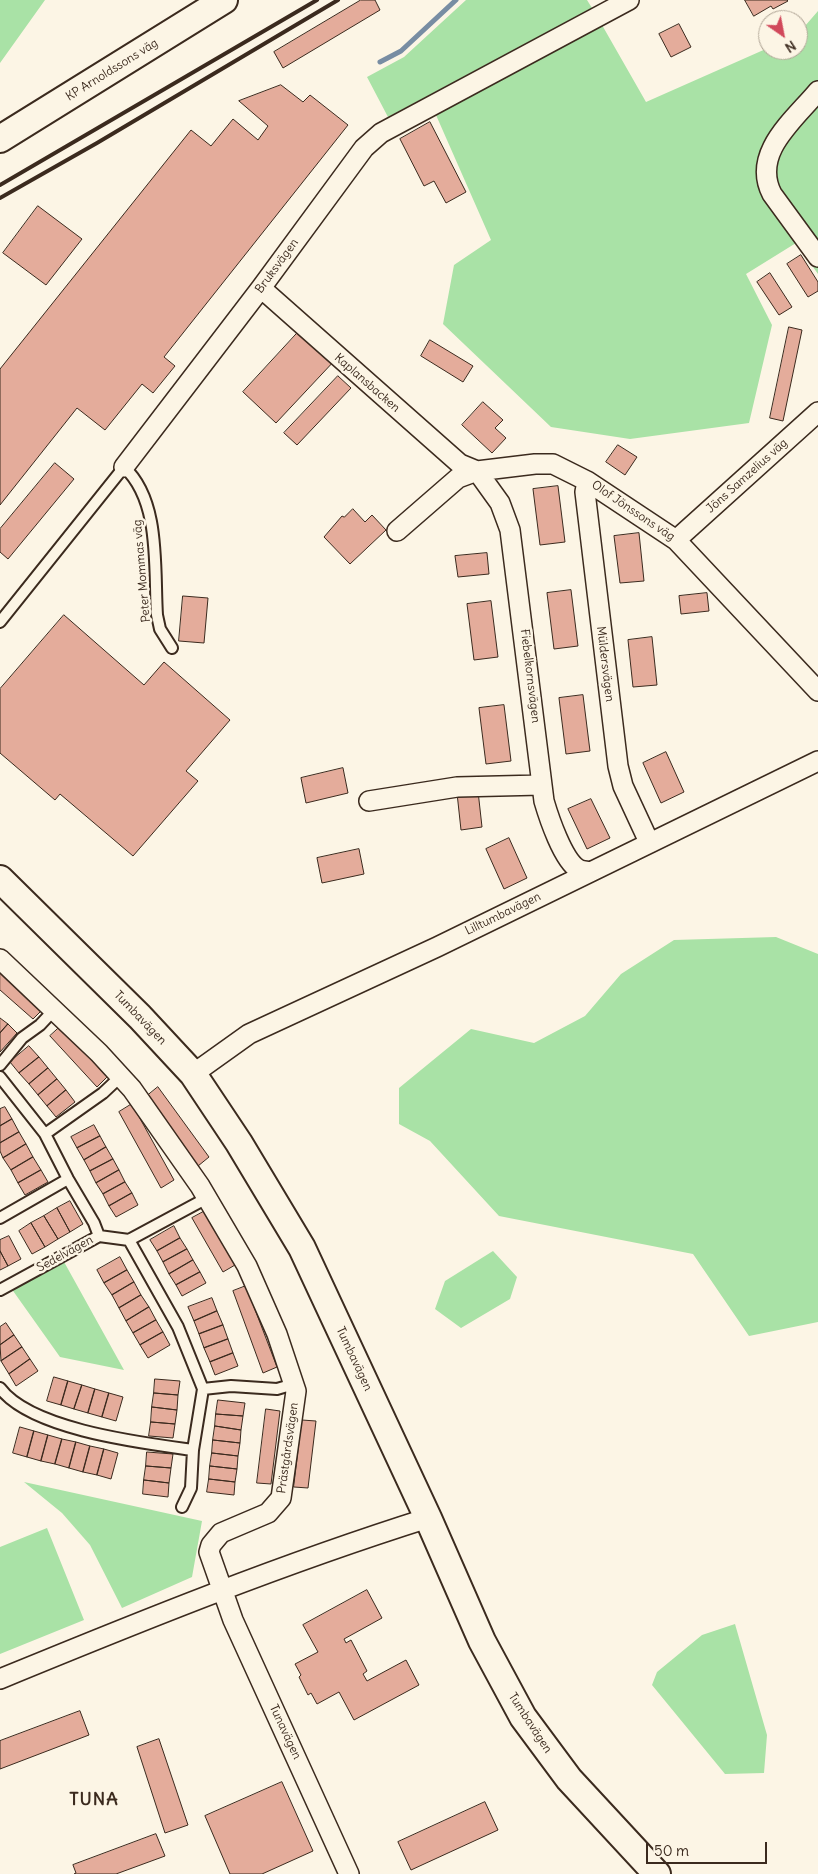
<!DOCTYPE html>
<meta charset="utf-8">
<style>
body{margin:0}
#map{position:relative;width:818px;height:1874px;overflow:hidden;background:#fcf5e5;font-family:Delius,sans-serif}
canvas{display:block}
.north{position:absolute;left:758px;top:10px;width:50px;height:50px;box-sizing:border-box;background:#fcf5e5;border:1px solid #afa495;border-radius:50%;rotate:147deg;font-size:14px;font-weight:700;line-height:20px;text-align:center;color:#3b2a1e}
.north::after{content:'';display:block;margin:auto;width:18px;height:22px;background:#d1495b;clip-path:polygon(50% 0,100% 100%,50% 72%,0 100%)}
.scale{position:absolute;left:646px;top:1842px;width:121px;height:22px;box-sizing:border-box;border:2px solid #3b2a1e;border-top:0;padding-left:6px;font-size:15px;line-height:18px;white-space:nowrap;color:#3b2a1e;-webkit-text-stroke:4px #fcf5e5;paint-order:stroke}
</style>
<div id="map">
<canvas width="818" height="1874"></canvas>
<div class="north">N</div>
<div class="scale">50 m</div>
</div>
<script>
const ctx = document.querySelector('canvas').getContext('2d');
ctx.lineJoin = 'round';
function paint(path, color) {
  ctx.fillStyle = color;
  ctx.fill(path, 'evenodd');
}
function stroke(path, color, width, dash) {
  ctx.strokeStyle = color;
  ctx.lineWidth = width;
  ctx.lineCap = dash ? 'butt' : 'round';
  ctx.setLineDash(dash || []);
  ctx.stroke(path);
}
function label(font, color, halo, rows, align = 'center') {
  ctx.font = font + ' Delius,sans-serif';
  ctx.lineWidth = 5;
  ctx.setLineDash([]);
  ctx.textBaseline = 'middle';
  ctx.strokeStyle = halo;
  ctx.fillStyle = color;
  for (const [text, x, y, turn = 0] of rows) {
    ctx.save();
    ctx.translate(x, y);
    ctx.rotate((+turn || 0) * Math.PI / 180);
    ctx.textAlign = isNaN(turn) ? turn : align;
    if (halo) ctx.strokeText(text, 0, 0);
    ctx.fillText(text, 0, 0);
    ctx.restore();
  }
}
paint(new Path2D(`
 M 0,0 L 45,0 L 0,63 Z
 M 466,0 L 587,0 L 592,8 L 388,117 L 367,77 L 404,57 Z
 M 818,11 L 818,274 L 796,243 L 746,274 L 772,325 L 749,423 L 630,439 L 551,427 L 443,324 L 454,265 L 491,240 L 436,115 L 602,25 L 646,102 L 768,48 L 768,50 L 798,50 L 798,34 Z
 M 776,937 L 818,954 L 818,1322 L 749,1336 L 693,1254 L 499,1216 L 430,1141 L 399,1124 L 399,1088 L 471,1029 L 534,1043 L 585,1016 L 621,974 L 674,940 Z
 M 493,1251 L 517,1277 L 510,1299 L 461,1328 L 435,1309 L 445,1281 Z
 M 63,1260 L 124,1370 L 60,1357 L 11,1288 Z
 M 24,1482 L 202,1521 L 192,1577 L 122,1608 L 90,1545 L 62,1513 Z
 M 47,1528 L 84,1620 L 0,1654 L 0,1547 Z
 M 735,1624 L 767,1735 L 764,1773 L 725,1774 L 652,1685 L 657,1672 L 702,1635 Z`), '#a9e2a6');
stroke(new Path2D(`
 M 380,62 L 401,51 L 456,0`), '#788da3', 5);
const building = new Path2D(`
 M 361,0 L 375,0 L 380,10 L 283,68 L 274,52 Z
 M 745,0 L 787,0 L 788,1 L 773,9 L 771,6 L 754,16 Z
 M 679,24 L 691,47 L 671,57 L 659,34 Z
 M 281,85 L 303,102 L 310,95 L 348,125 L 164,357 L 175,366 L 153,393 L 142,384 L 105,430 L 77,408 L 0,505 L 0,369 L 191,130 L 211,146 L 233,119 L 258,140 L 268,126 L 239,101 Z
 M 430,122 L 466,192 L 446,203 L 434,181 L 424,186 L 400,139 Z
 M 38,206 L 82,239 L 46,285 L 3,253 Z
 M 801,255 L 818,282 L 818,291 L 808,297 L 787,264 Z
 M 770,273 L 792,307 L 779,315 L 757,282 Z
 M 789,327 L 802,330 L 783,421 L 770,418 Z
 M 302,328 L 336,359 L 276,423 L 243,392 Z
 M 430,340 L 473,366 L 463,382 L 421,356 Z
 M 338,376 L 351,388 L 297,445 L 284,433 Z
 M 483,402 L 503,420 L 495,428 L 506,438 L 492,453 L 462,425 Z
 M 618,445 L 637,457 L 625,475 L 606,462 Z
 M 55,463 L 74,479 L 8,559 L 0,552 L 0,529 Z
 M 558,486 L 565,542 L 540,545 L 533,489 Z
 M 353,509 L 365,522 L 372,515 L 386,530 L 350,564 L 324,537 L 342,516 L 344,517 Z
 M 639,533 L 644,581 L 620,583 L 614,536 Z
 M 487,553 L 489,574 L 458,577 L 455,556 Z
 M 571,590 L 578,646 L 554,649 L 547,593 Z
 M 707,593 L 709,611 L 681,614 L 679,596 Z
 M 183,596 L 208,598 L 204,643 L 179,641 Z
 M 491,601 L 498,657 L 474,660 L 467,604 Z
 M 64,615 L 144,685 L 164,662 L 230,720 L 186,771 L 198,781 L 133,856 L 60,794 L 55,800 L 0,753 L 0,689 Z
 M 652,637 L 657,685 L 633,687 L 628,640 Z
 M 583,695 L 590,751 L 566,754 L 559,698 Z
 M 504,705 L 511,761 L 486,764 L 479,708 Z
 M 666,752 L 684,792 L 661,803 L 643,763 Z
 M 343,768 L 348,793 L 306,803 L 301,778 Z
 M 478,791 L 482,827 L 461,830 L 457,793 Z
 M 591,799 L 610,838 L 587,849 L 568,809 Z
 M 509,838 L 527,878 L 504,889 L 486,849 Z
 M 359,849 L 364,874 L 322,883 L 317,858 Z
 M 0,971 L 43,1009 L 33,1019 L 0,990 Z
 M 0,1018 L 8,1024 L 0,1033 Z
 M 8,1024 L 17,1033 L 0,1052 L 0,1033 Z
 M 61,1026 L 107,1077 L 97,1087 L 50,1036 Z
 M 29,1046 L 39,1057 L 19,1073 L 10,1062 Z
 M 39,1057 L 48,1068 L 29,1084 L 19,1073 Z
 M 48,1068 L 57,1079 L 38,1095 L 29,1084 Z
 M 57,1079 L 66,1090 L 47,1106 L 38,1095 Z
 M 158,1087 L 209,1157 L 198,1166 L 147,1096 Z
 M 66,1090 L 75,1102 L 56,1117 L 47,1106 Z
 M 132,1104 L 174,1180 L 161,1188 L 119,1112 Z
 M 5,1107 L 12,1119 L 0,1126 L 0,1109 Z
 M 12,1119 L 19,1132 L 0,1143 L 0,1126 Z
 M 94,1125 L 100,1136 L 77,1148 L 71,1137 Z
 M 19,1132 L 26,1144 L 3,1158 L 0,1151 L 0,1143 Z
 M 100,1136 L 106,1147 L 84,1160 L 77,1148 Z
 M 26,1144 L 33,1157 L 11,1170 L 3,1158 Z
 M 106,1147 L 113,1159 L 90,1171 L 84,1160 Z
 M 33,1157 L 41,1170 L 18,1183 L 11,1170 Z
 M 113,1159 L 119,1170 L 96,1183 L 90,1171 Z
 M 41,1170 L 48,1182 L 25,1195 L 18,1183 Z
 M 119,1170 L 125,1182 L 103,1194 L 96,1183 Z
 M 125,1182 L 132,1193 L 109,1206 L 103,1194 Z
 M 132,1193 L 138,1205 L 116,1217 L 109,1206 Z
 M 70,1201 L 83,1224 L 70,1232 L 57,1208 Z
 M 57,1208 L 70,1232 L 58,1239 L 44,1216 Z
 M 205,1211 L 235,1265 L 223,1272 L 192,1218 Z
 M 44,1216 L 58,1239 L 45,1247 L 31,1223 Z
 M 31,1223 L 45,1247 L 32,1254 L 19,1231 Z
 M 174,1226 L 180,1238 L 157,1251 L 150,1240 Z
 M 9,1236 L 21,1259 L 8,1266 L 0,1251 L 0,1240 Z
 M 180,1238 L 187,1249 L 163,1262 L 157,1251 Z
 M 187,1249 L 193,1260 L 169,1274 L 163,1262 Z
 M 0,1251 L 8,1266 L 0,1270 Z
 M 120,1257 L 127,1270 L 104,1283 L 97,1270 Z
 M 193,1260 L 200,1272 L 176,1285 L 169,1274 Z
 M 127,1270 L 134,1282 L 112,1295 L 104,1283 Z
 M 200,1272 L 206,1283 L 182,1296 L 176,1285 Z
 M 134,1282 L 141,1295 L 119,1308 L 112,1295 Z
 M 246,1286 L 277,1367 L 263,1373 L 233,1291 Z
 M 141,1295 L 149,1307 L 126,1321 L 119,1308 Z
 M 212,1298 L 217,1311 L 194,1321 L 188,1307 Z
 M 149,1307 L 156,1320 L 133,1333 L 126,1321 Z
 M 217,1311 L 223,1325 L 199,1334 L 194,1321 Z
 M 156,1320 L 163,1332 L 140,1345 L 133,1333 Z
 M 6,1323 L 14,1335 L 0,1345 L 0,1327 Z
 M 223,1325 L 228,1339 L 204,1348 L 199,1334 Z
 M 163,1332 L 170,1345 L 148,1358 L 140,1345 Z
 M 14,1335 L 22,1347 L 1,1361 L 0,1345 Z
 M 228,1339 L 233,1353 L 210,1362 L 204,1348 Z
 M 22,1347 L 30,1359 L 9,1374 L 1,1361 Z
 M 233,1353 L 238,1366 L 215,1375 L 210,1362 Z
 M 30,1359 L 38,1371 L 16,1386 L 9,1374 Z
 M 54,1377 L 68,1381 L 61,1405 L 47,1401 Z
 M 155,1379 L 180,1381 L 178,1395 L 154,1393 Z
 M 68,1381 L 82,1385 L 74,1409 L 61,1405 Z
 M 82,1385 L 95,1389 L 88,1413 L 74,1409 Z
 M 95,1389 L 109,1393 L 102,1417 L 88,1413 Z
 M 109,1393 L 123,1397 L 116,1421 L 102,1417 Z
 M 154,1393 L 178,1395 L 177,1410 L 152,1407 Z
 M 218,1400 L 245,1403 L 243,1416 L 216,1414 Z
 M 152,1407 L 177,1410 L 175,1424 L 151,1422 Z
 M 266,1409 L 280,1411 L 271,1484 L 257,1483 Z
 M 216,1414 L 243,1416 L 241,1430 L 215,1426 Z
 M 302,1420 L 316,1421 L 308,1488 L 294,1487 Z
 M 151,1422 L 175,1424 L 173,1438 L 149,1436 Z
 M 215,1426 L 241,1430 L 240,1443 L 213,1440 Z
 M 20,1427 L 34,1431 L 27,1457 L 13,1453 Z
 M 34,1431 L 48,1435 L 41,1461 L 27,1457 Z
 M 48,1435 L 62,1439 L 55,1464 L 41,1461 Z
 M 62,1439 L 76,1442 L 69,1468 L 55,1464 Z
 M 213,1440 L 240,1443 L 238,1456 L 212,1453 Z
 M 76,1442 L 90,1446 L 83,1472 L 69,1468 Z
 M 90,1446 L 104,1449 L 97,1475 L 83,1472 Z
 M 104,1449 L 118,1453 L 111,1479 L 97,1475 Z
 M 147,1452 L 173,1454 L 171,1468 L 146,1466 Z
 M 212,1453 L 238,1456 L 237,1469 L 210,1466 Z
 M 146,1466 L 171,1468 L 169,1483 L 144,1480 Z
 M 210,1466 L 237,1469 L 235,1482 L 209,1479 Z
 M 209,1479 L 235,1482 L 234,1495 L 207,1492 Z
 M 144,1480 L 169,1483 L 168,1497 L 143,1494 Z
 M 367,1590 L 382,1618 L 344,1639 L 346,1643 L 351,1640 L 367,1671 L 363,1674 L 367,1681 L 406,1660 L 419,1685 L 354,1720 L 339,1692 L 317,1704 L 311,1693 L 308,1695 L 299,1677 L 301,1675 L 295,1664 L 318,1652 L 303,1625 Z
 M 80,1711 L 89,1735 L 0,1769 L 0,1741 Z
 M 159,1739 L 188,1825 L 165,1833 L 137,1747 Z
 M 282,1782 L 313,1851 L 262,1874 L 230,1874 L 205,1816 Z
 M 485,1802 L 498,1830 L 411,1870 L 398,1842 Z
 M 156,1834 L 165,1856 L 116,1874 L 74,1874 L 76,1873 L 73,1865 Z`);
paint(building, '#e4ac9b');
stroke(building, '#3b2a1e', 1);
const service = new Path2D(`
 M 0,622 L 124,467 C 161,501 154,568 157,615 L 160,629 L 172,648
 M 0,1065 L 22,1038 L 40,1025 L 54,1010
 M 0,1077 L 45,1134 L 68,1179 L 94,1223 L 99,1236
 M 45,1134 L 103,1093 L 120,1077
 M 0,1218 L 68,1179
 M 99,1236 L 129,1240 L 207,1198
 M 129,1240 L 178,1327 L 203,1389 L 193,1450 L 191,1488 L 182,1507
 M 0,1290 L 99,1236
 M 0,1388 C 31,1430 143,1443 193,1450
 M 203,1389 L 231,1386 L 277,1389 L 294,1384`);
const minor = new Path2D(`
 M 818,91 C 794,120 751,153 772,194 L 818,257
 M 261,288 L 460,464 L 477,471
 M 124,467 L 261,288 L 364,148 L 381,133 L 629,0
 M 477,471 L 500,503 L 510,530 L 544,801 C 549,818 563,860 578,869 C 581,871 586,871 590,872
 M 587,481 L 585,492 L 618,766 L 623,786 L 649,842
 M 397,531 L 458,478 L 477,471 L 535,464 L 553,464 L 587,481 L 676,540 L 818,691
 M 676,540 L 818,412
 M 369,801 L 457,787 L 541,785
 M 0,959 L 99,1053 L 132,1089 L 200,1186 L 247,1266 L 277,1334 L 296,1391 L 281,1498 L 268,1513 L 221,1533 L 211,1545 L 209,1552 L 233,1620 L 349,1874
 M 193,1074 L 249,1034 L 437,947 L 818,761
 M 0,1679 C 141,1621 282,1564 428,1518`);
const secondary = new Path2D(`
 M 0,139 L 224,0
 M 0,879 L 140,1017 L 193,1074 L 239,1143 L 302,1248 L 428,1518 L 482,1641 L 523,1717 L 569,1779 L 657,1874`);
stroke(service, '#3b2a1e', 14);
stroke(minor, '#3b2a1e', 22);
stroke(secondary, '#3b2a1e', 30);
stroke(service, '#fcf5e5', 10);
stroke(minor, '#fcf5e5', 19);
stroke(secondary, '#fcf5e5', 26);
stroke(new Path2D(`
 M 0,185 L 317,0
 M 0,198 L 97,143 L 338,0`), '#3b2a1e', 4);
label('12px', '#3b2a1e', '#fcf5e5', [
 ["KP Arnoldssons väg",112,70,-32],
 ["Bruksvägen",277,266,-54],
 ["Kaplansbacken",367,383,41],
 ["Jöns Samzelius väg",747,476,-42],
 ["Olof Jönssons väg",633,511,34],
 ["Peter Mommas väg",142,571,-95],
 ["Müldersvägen",605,664,83],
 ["Fiebelkornsvägen",530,676,83],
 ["Lilltumbavägen",503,914,-26],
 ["Tumbavägen",140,1018,46],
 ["Sedelvägen",65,1254,-29],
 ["Tumbavägen",354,1359,65],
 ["Prästgårdsvägen",288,1448,-82],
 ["Tumbavägen",530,1723,57],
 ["Tunavägen",285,1732,65]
]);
ctx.letterSpacing = '1px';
label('bold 18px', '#3b2a1e', '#fcf5e5', [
 ["TUNA",94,1800]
]);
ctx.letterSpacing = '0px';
</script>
